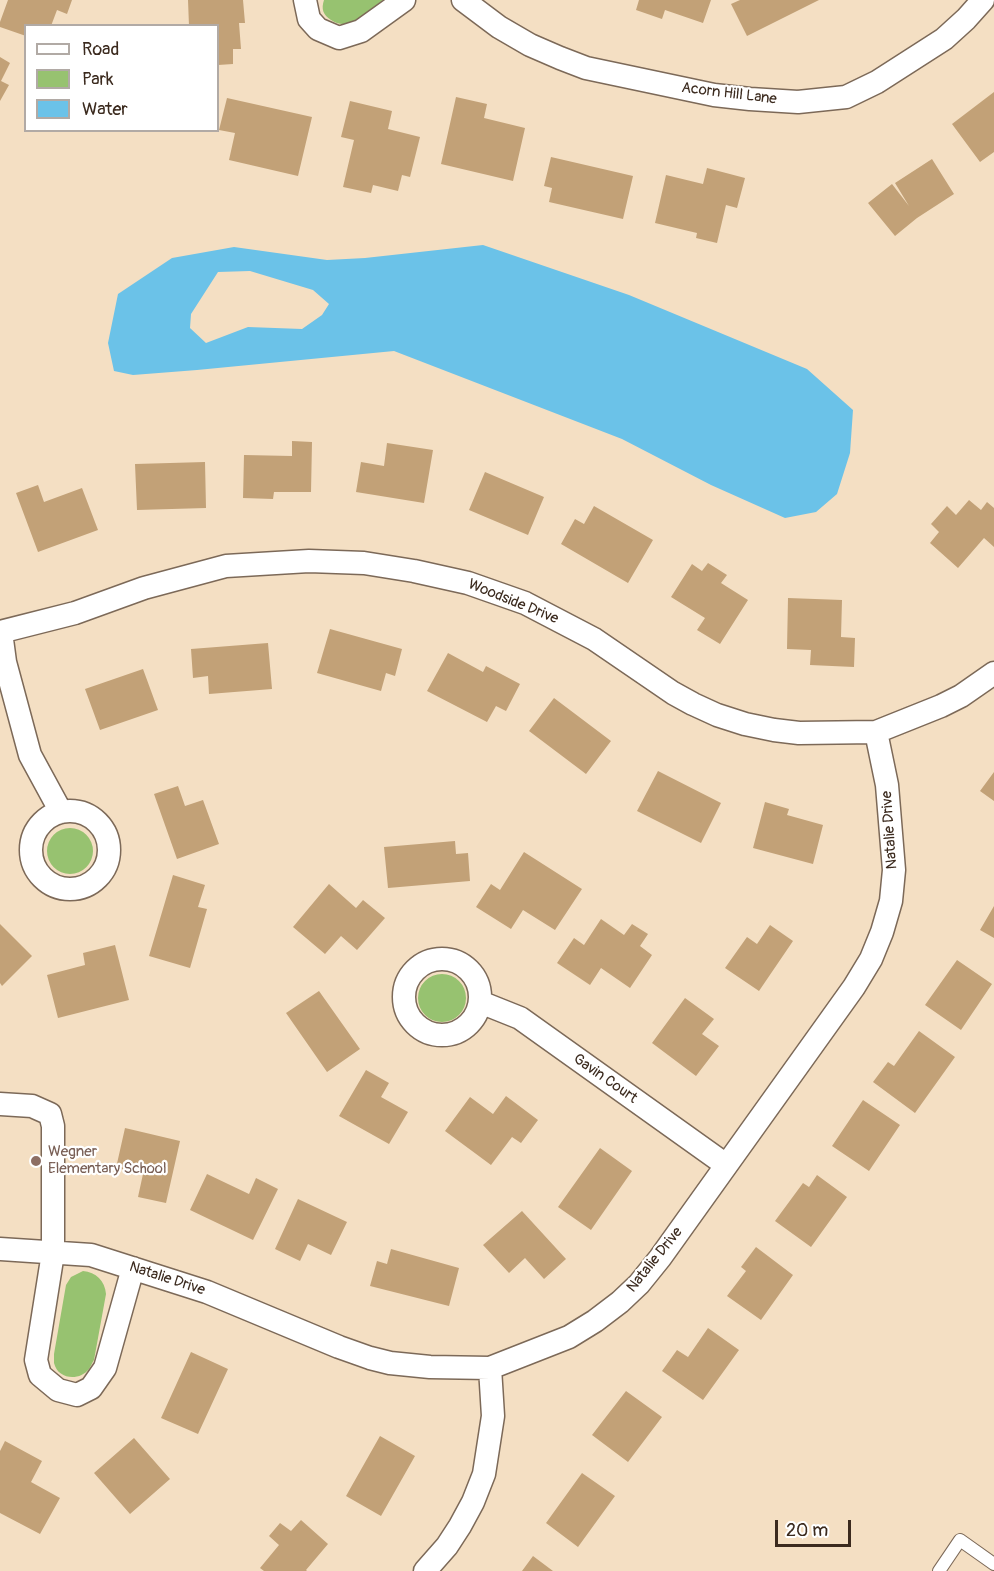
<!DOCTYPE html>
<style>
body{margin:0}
#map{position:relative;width:994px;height:1571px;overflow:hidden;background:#f4dfc3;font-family:Pangolin,sans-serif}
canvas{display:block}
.legend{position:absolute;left:24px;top:24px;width:195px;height:108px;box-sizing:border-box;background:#fff;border:2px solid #b1aaa5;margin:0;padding:8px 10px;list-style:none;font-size:18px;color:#3b2a1e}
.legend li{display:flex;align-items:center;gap:12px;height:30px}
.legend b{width:30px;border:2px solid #b1aaa5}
.scale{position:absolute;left:775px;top:1520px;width:76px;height:27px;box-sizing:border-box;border:3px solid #3b2a1e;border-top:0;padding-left:8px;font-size:18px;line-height:21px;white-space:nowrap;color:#3b2a1e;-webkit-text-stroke:4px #fff;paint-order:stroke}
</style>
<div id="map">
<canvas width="994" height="1571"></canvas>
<ul class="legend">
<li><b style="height:8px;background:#fff"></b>Road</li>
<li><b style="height:16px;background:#97c270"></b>Park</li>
<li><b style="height:16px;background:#6bc2e8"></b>Water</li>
</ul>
<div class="scale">20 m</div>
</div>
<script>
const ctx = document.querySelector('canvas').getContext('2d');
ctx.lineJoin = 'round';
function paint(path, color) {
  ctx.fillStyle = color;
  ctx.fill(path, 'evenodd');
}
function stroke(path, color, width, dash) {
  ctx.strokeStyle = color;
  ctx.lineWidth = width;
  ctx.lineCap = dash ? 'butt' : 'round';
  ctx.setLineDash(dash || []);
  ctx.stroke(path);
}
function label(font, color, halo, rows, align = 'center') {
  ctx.font = font + ' Pangolin,sans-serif';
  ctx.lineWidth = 4.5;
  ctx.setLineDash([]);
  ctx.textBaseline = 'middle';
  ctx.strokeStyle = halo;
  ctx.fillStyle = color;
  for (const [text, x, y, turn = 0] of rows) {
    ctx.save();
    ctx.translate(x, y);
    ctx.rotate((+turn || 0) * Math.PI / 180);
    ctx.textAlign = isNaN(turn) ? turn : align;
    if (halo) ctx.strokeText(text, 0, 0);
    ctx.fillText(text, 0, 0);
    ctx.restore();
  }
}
paint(new Path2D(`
 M 324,0 L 383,0 C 368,11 349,33 331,20 C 323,15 321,9 324,0 Z
 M47 851a23 23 0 1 1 46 0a23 23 0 1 1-46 0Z
 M418 998a24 24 0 1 1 48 0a24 24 0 1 1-48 0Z
 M 83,1271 C 96,1272 105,1281 106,1294 L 94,1360 C 92,1363 91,1366 89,1369 C 80,1381 58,1380 54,1363 C 54,1360 54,1357 54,1354 L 66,1285 L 71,1277 Z`), '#97c270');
paint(new Path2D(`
 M 483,245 L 629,295 L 807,369 L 853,410 L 850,453 L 837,494 L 816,512 L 785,518 L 711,485 L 622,439 L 394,351 L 197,370 L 133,375 L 114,371 L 108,343 L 118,294 L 172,258 L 234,247 L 327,260 L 365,258 ZM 250,271 L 313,290 L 329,304 L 322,315 L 302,329 L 248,327 L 206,343 L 190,328 L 191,314 L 218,272 Z`), '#6bc2e8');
paint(new Path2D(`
 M 8,0 L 72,0 L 67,14 L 57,10 L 51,26 L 26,26 L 26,36 L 0,27 L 0,22 Z
 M 188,0 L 243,0 L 245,23 L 239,23 L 241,49 L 233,49 L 233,64 L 218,65 L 218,26 L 189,26 Z
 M 639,0 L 711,0 L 703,23 L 665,10 L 662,19 L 636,10 Z
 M 740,0 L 819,0 L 747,36 L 731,4 Z
 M 0,57 L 10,63 L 1,81 L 9,85 L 0,101 Z
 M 994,92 L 994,152 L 980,162 L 952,124 Z
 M 456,97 L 487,104 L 484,118 L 525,128 L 513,181 L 441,164 Z
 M 227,98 L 312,117 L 298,176 L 229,160 L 235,133 L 219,130 Z
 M 350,101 L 392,111 L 388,129 L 420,137 L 410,177 L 402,175 L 398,191 L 373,185 L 371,193 L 343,187 L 354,140 L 341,137 Z
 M 551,157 L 633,176 L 623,219 L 549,202 L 552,188 L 544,186 Z
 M 932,159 L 954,194 L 917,218 L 895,236 L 868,203 L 892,184 L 909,206 L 895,183 Z
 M 707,168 L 745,178 L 737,208 L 726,205 L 717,243 L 696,238 L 697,233 L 655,223 L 666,175 L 703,184 Z
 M 292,441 L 312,442 L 311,492 L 274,492 L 273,499 L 243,498 L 244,455 L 292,456 Z
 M 387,443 L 433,450 L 424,503 L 356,492 L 361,462 L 384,466 Z
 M 205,462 L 206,508 L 137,510 L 135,464 Z
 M 485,472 L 544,497 L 528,535 L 469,510 Z
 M 38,485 L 44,502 L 82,488 L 98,530 L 38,552 L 16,493 Z
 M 969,500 L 981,510 L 987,502 L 994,508 L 994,547 L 984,538 L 958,568 L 930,543 L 939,532 L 931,524 L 947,506 L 956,515 Z
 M 594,506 L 653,540 L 628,583 L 561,544 L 575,519 L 584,524 Z
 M 708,563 L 727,575 L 721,583 L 748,600 L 720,644 L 697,630 L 705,618 L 671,597 L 692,564 L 702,571 Z
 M 788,598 L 842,600 L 841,637 L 855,638 L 854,667 L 810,665 L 811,650 L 787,649 Z
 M 330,629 L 402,649 L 395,676 L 386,673 L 381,691 L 317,673 Z
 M 268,643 L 272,689 L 209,694 L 208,676 L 193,678 L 191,649 Z
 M 448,653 L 483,672 L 486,666 L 520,684 L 506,711 L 496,706 L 487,722 L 427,691 Z
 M 143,669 L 158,710 L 100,730 L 85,689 Z
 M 554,698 L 611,741 L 586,774 L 529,731 Z
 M 658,771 L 721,803 L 701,843 L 637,811 Z
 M 994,772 L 994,801 L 980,791 Z
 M 178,786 L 185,806 L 203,800 L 219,844 L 177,859 L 154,794 Z
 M 765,802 L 789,809 L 787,815 L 823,825 L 813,864 L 753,848 Z
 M 455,841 L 456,854 L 468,853 L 470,881 L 388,888 L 384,847 Z
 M 524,852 L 582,889 L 555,930 L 523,910 L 511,929 L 476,907 L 491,884 L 500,890 Z
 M 173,875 L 205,885 L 198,907 L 207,909 L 190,968 L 149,956 Z
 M 329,884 L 356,908 L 363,900 L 385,918 L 357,950 L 341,936 L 325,954 L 293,927 Z
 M 994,906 L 994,938 L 980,930 Z
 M 601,919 L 624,935 L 632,924 L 648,934 L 640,946 L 652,955 L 630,988 L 601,968 L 590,985 L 557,963 L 574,938 L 584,945 Z
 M 0,924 L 32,956 L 2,986 L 0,983 Z
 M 770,925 L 793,941 L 759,991 L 725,968 L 747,937 L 757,944 Z
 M 115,945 L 129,1000 L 58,1018 L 47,975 L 85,965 L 83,953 Z
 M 957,960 L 992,984 L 961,1030 L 925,1005 Z
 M 319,991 L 360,1049 L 327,1072 L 286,1013 Z
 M 685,998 L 714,1019 L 702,1034 L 719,1046 L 696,1076 L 652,1043 Z
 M 919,1031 L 955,1057 L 915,1113 L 873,1082 L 888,1062 L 894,1066 Z
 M 366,1070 L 389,1083 L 381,1097 L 408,1112 L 389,1144 L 339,1116 Z
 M 506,1096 L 538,1120 L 521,1143 L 512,1137 L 491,1165 L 445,1131 L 470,1097 L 493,1114 Z
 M 863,1100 L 900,1125 L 869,1171 L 832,1146 Z
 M 125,1128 L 180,1141 L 166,1203 L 138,1197 L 143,1174 L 116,1168 Z
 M 600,1148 L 632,1171 L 591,1230 L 558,1207 Z
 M 207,1174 L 249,1194 L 256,1178 L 278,1189 L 253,1240 L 190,1210 Z
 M 817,1175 L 847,1197 L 811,1247 L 775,1221 L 803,1183 L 809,1187 Z
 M 298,1199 L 347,1222 L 331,1255 L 308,1244 L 300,1261 L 275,1249 Z
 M 522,1211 L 566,1259 L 544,1279 L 525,1258 L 509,1273 L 483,1245 Z
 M 756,1247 L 793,1275 L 761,1320 L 727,1296 L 746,1271 L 741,1267 Z
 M 391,1249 L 459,1268 L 449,1306 L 370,1286 L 377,1261 L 387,1264 Z
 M 708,1328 L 739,1350 L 703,1400 L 662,1371 L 677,1350 L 688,1357 Z
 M 191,1352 L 228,1369 L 198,1434 L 161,1418 Z
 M 626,1391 L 662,1417 L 628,1462 L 592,1435 Z
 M 380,1436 L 415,1456 L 381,1516 L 346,1496 Z
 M 134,1438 L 170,1479 L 130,1514 L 94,1473 Z
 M 5,1441 L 42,1461 L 31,1482 L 60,1498 L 40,1534 L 0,1513 L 0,1451 Z
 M 582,1473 L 615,1496 L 578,1547 L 546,1523 Z
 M 301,1520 L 328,1544 L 306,1570 L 307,1571 L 264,1571 L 260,1568 L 279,1545 L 269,1536 L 280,1523 L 291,1531 Z
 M 533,1556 L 553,1571 L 522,1571 Z`), '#c2a177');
const service = new Path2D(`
 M 939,1571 L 960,1540 L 994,1564`);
const minor = new Path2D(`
 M 305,0 L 309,19 L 318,29 L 339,38 L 361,31 L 404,0
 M 463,0 L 499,27 L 530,45 L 560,58 L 586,68 L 714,95 L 750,99 L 798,102 L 846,97 L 877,82 L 944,39 L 966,19 L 983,0
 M 0,632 L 75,613 L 144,588 L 226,566 L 309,561 L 364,563 L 414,571 L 468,583 L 525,603 L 594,639 L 673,693 L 693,704 L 717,715 L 745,724 L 774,730 L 799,733 L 876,732 L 941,706 L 961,696 L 994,673
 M 1,632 L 5,662 L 30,755 L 61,812
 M31 850a39 39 0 1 1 78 0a39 39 0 1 1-78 0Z
 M404 997a38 38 0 1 1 76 0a38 38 0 1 1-76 0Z
 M 480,1002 L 520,1018 L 726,1165
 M 0,1104 L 32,1106 L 50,1114 L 53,1126 L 53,1253 L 36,1360 L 40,1375 L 58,1390 L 77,1395 L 91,1388 L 105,1368 L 133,1268
 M 0,1249 L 91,1255 L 207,1292 L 339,1347 L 370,1358 L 390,1363 L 430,1367 L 490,1368 L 569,1337 L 595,1321 L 620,1302 L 639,1284 L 660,1258 L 854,987 L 871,959 L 882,932 L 891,901 L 894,870 L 887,785 L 876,732
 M 425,1571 L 447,1546 L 460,1526 L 473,1502 L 484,1474 L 493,1416 L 490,1368`);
stroke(service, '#7c6958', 14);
stroke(minor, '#7c6958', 25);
stroke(service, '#fff', 12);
stroke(minor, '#fff', 22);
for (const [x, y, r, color] of [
 [36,1161,6,"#8d6e63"]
]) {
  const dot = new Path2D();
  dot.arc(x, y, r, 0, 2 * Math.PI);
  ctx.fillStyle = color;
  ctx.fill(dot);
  stroke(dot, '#fff', 2);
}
label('15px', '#3b2a1e', '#fff', [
 ["Acorn Hill Lane",729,94,7],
 ["Woodside Drive",513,602,22],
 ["Natalie Drive",890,830,-94],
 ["Gavin Court",605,1079,35],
 ["Natalie Drive",655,1260,-51],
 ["Natalie Drive",167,1279,18]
]);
label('15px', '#785e54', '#fff', [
 ["Wegner",48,1152],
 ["Elementary School",48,1169]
], 'left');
</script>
